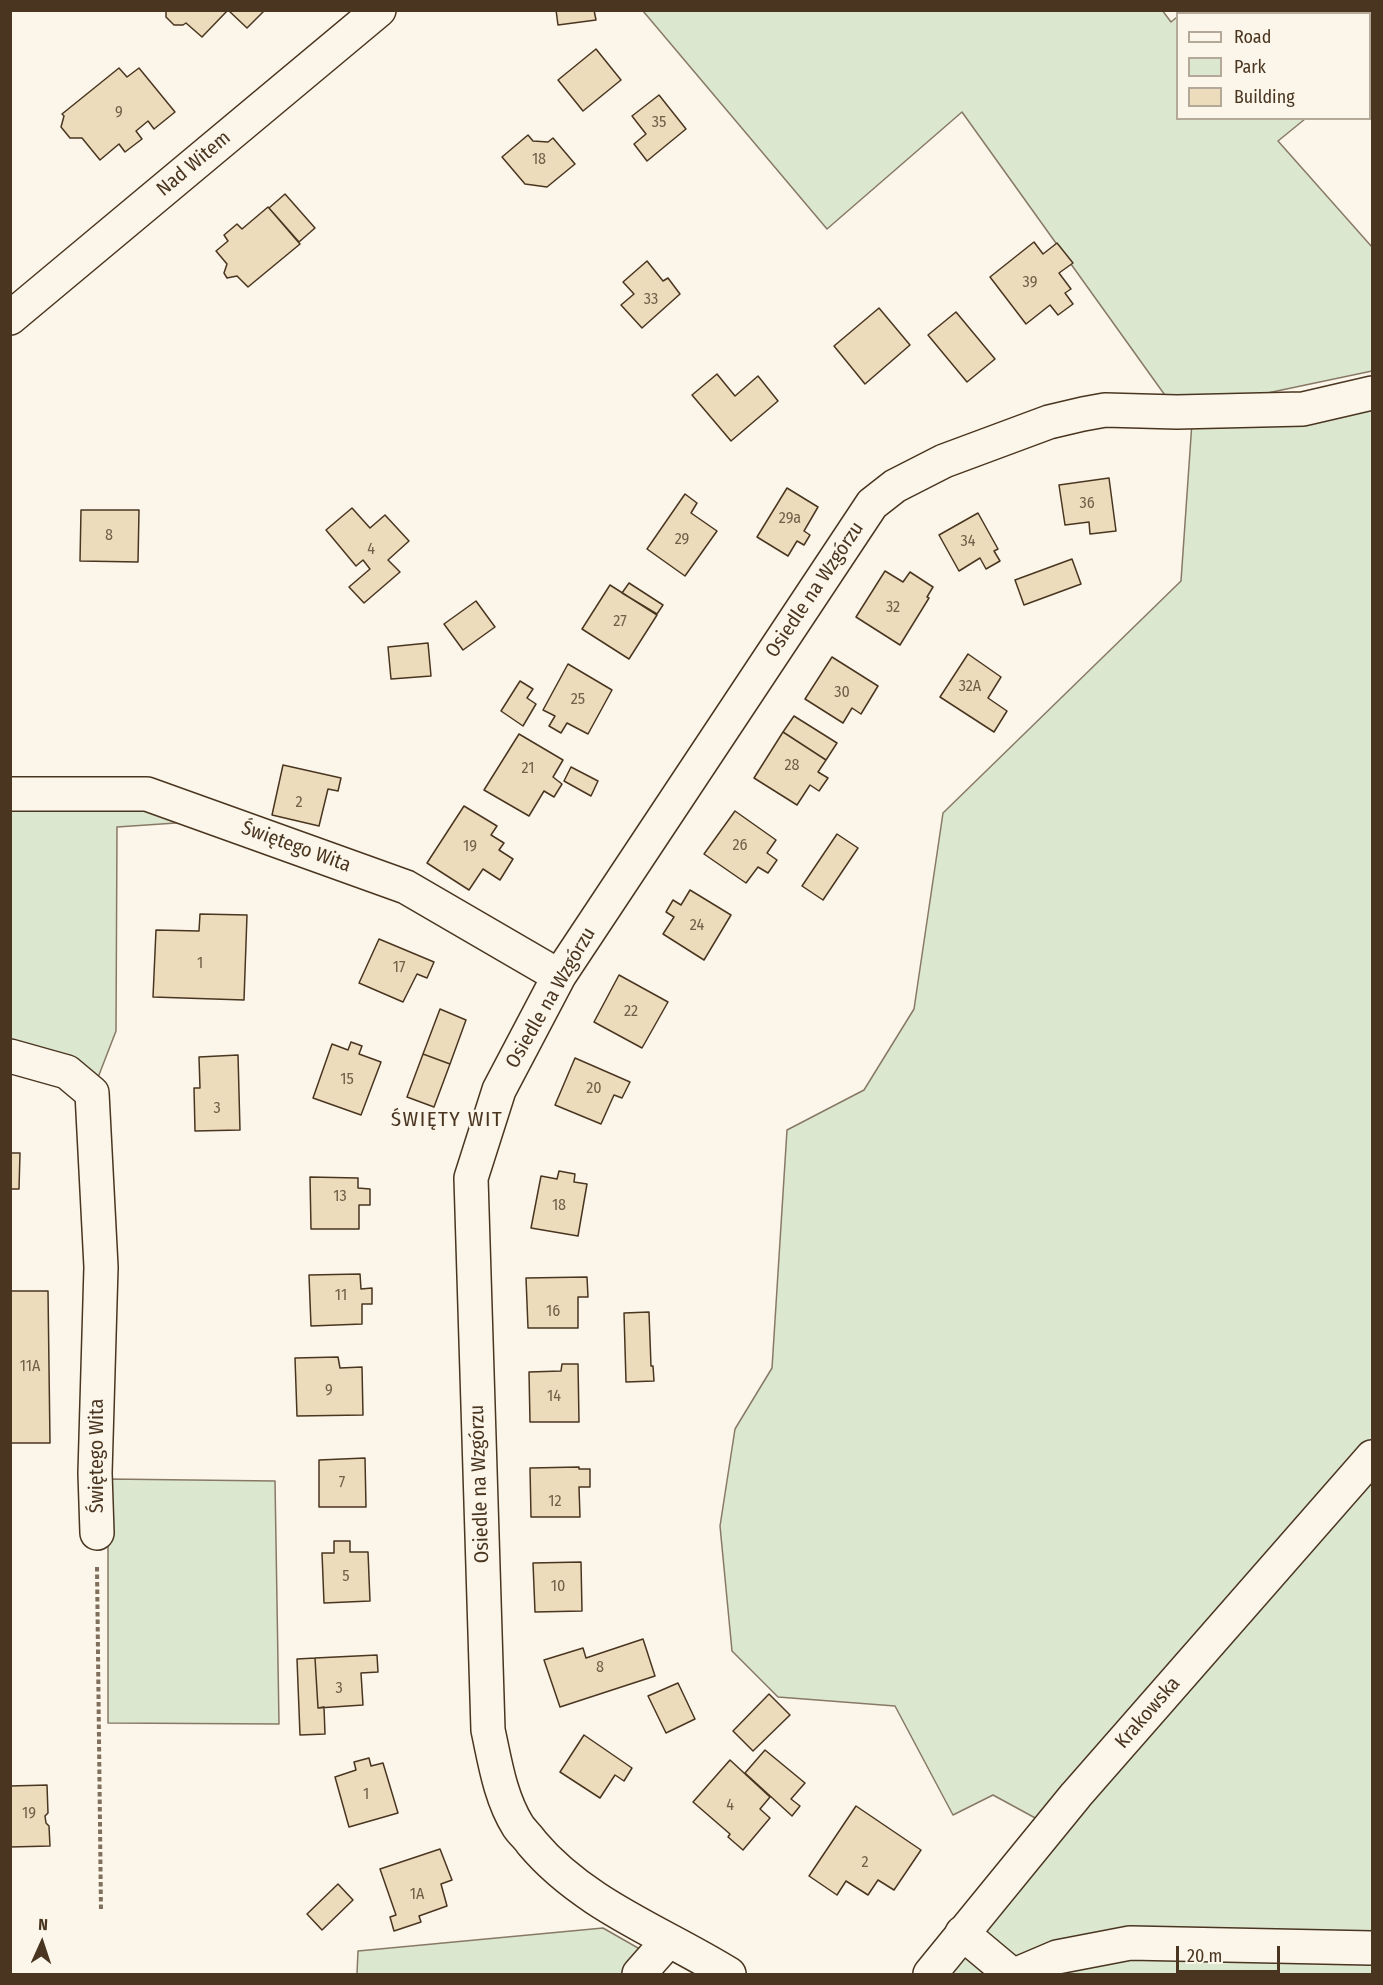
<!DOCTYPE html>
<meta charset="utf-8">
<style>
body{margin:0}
#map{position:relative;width:1383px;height:1985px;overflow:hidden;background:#fbf6e9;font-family:"Fira Sans Condensed",sans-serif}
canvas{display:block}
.frame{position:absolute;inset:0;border:12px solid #4a3520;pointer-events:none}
.legend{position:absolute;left:1176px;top:12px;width:195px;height:108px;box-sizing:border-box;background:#fbf6e9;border:2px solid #b4a999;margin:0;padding:8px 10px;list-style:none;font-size:18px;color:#4a3520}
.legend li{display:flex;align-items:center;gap:12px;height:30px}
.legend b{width:30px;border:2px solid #b4a999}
.north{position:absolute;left:12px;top:1913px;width:60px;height:60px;-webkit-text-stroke:4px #fbf6e9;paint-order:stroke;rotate:3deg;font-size:16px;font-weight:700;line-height:24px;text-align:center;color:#4a3520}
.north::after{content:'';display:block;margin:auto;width:21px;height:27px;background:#4a3520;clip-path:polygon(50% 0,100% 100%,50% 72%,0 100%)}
.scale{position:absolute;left:1176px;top:1946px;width:104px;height:27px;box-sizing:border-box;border:3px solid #4a3520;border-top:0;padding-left:8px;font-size:18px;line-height:21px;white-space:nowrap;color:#4a3520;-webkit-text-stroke:4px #fbf6e9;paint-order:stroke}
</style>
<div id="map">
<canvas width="1383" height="1985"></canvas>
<div class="frame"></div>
<ul class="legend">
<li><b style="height:8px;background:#fbf6e9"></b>Road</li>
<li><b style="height:16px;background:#dce7d0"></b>Park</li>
<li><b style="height:16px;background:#ecdcbc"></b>Building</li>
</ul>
<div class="north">N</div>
<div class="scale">20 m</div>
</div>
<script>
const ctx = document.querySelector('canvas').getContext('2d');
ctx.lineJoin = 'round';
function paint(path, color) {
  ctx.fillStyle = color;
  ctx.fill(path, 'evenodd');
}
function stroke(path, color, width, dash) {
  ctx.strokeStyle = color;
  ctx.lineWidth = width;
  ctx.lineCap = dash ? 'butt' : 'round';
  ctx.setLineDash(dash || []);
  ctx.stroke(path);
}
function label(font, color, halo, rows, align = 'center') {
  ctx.font = font + ' "Fira Sans Condensed",sans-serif';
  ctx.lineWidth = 4.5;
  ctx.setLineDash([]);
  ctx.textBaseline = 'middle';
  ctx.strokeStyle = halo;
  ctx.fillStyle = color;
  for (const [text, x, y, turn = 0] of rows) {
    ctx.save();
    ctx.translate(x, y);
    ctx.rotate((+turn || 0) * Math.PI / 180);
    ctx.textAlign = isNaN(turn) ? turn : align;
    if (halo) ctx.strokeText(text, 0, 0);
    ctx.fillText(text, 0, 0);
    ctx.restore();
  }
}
const green = new Path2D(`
 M 1162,10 L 1171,22 L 1177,17 L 1178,118 L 1305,119 L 1278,141 L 1372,247 L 1372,371 L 1177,412 L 962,112 L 827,229 L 643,11 Z
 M 1185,11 L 1372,11 L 1372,65 L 1370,68 L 1370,14 L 1182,13 Z
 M 1372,410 L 1372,1974 L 938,1974 L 1050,1826 L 993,1795 L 953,1815 L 895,1706 L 778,1697 L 732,1651 L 720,1526 L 735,1429 L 772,1368 L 787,1130 L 864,1090 L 914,1009 L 943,813 L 1181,581 L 1192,422 Z
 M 10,794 L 147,794 L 220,820 L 117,827 L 116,1031 L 92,1093 L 11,1056 Z
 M 108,1479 L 275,1481 L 279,1724 L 108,1723 Z
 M 603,1928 L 645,1952 L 626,1974 L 357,1974 L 358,1951 Z`);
paint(green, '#dce7d0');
stroke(green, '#887966', 1.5);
const building = new Path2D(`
 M 166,10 L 228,10 L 202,37 L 186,23 L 183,25 L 174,25 L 166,17 Z
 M 228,10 L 264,10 L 264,11 L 247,28 Z
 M 556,10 L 594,10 L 596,20 L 558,25 Z
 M 596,49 L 621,80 L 583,111 L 558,80 Z
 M 119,68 L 127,77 L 139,68 L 175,112 L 154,129 L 148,121 L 136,131 L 142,139 L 125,152 L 119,144 L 100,160 L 82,138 L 70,138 L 61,127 L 64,116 L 62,114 Z
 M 659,95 L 686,129 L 647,161 L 634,144 L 646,134 L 632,116 Z
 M 528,135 L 533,141 L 548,142 L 553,138 L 575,164 L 547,187 L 525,184 L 502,157 Z
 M 285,194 L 315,228 L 299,242 L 269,208 Z
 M 268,207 L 300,244 L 248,287 L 237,276 L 227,278 L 224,273 L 227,264 L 216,251 L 228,241 L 224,235 L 237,224 L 242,229 Z
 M 1034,242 L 1043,254 L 1057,243 L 1073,263 L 1059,273 L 1071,289 L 1065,293 L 1073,304 L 1058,315 L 1050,305 L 1026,324 L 990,277 Z
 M 647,261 L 663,281 L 668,278 L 680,294 L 642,328 L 621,305 L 634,294 L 623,282 Z
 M 879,308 L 910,345 L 865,384 L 834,346 Z
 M 956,312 L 995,359 L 967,382 L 928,335 Z
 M 717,374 L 735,396 L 758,376 L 778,401 L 731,441 L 692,395 Z
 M 1109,478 L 1116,531 L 1090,534 L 1089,522 L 1065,525 L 1059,485 Z
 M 787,488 L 818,507 L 804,531 L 810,535 L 804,545 L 797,541 L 788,556 L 757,537 Z
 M 685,494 L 697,503 L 691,513 L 717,531 L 685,576 L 647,549 Z
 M 352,508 L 370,528 L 385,515 L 409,541 L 388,560 L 400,572 L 364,603 L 349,587 L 370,569 L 363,560 L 356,566 L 326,530 Z
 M 81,510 L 139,510 L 138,562 L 80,561 Z
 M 978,513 L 998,549 L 994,551 L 1000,561 L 986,569 L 980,558 L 959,571 L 939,535 Z
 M 1072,559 L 1081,584 L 1024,605 L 1015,580 Z
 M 885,571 L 903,582 L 910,572 L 933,587 L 927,597 L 929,598 L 900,645 L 856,617 Z
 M 629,583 L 663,605 L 657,614 L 622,593 Z
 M 610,585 L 657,615 L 629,659 L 582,629 Z
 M 476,601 L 495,627 L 463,650 L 444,624 Z
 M 428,643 L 431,676 L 391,679 L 388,647 Z
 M 968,654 L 1001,677 L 988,698 L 1007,711 L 994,732 L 940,697 Z
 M 832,657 L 878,686 L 861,714 L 852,708 L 843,723 L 805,699 Z
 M 568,664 L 612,690 L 588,734 L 567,723 L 561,733 L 549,726 L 555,716 L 543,710 Z
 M 520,681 L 533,689 L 527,698 L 536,704 L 523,726 L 501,711 Z
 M 794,716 L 837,743 L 826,760 L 783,732 Z
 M 783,732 L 826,760 L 818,772 L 828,778 L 819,791 L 810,785 L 797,805 L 754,778 Z
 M 519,734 L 563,760 L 553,777 L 562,784 L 554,797 L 544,791 L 529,816 L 484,790 Z
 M 283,765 L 341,778 L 338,791 L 328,789 L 319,826 L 272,815 Z
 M 571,767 L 598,781 L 591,796 L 564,781 Z
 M 464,806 L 497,826 L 491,835 L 504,843 L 499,850 L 513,859 L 500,880 L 483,869 L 469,890 L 427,863 Z
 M 735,811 L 776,840 L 767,853 L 777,860 L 768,873 L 758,867 L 746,883 L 704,854 Z
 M 837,834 L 858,848 L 823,900 L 802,886 Z
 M 690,890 L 731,915 L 704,960 L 663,934 L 674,917 L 666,912 L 673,900 L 681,905 Z
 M 200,914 L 247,915 L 244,1000 L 153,997 L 156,930 L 199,931 Z
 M 379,939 L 434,962 L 427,978 L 417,974 L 403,1002 L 359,983 Z
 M 619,975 L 668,1002 L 642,1048 L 594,1022 Z
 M 440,1009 L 466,1020 L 450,1064 L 423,1054 Z
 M 351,1042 L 362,1046 L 359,1054 L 381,1062 L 361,1115 L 313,1098 L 332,1044 L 348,1050 Z
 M 423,1054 L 450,1064 L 434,1107 L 407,1097 Z
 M 238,1055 L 240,1130 L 195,1131 L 194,1088 L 200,1088 L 199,1057 Z
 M 575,1058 L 630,1082 L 622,1098 L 614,1095 L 601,1124 L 555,1105 Z
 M 10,1131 L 11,1153 L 20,1153 L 19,1189 L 10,1189 Z
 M 559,1171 L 575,1174 L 574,1182 L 587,1184 L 578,1236 L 531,1228 L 541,1176 L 557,1179 Z
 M 310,1177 L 358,1178 L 358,1188 L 370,1189 L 370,1205 L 359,1205 L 359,1229 L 311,1229 Z
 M 360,1274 L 361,1289 L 372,1288 L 372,1304 L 362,1304 L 362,1324 L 311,1326 L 309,1275 Z
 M 587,1277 L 588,1297 L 578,1297 L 578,1328 L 528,1328 L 526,1278 Z
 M 10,1291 L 48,1291 L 50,1443 L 10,1443 Z
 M 649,1312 L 651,1366 L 653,1366 L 654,1381 L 626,1382 L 624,1313 Z
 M 338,1357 L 340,1368 L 362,1367 L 363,1415 L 297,1416 L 295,1358 Z
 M 562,1364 L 578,1364 L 579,1422 L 530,1422 L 529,1372 L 561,1371 Z
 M 365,1458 L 366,1507 L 319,1507 L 319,1460 Z
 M 579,1467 L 579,1469 L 590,1469 L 590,1487 L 579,1487 L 580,1517 L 531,1517 L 530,1468 Z
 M 334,1541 L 350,1541 L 350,1552 L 368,1552 L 370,1601 L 324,1603 L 322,1553 L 334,1553 Z
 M 581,1562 L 582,1611 L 535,1612 L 533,1563 Z
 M 643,1639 L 655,1676 L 560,1707 L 544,1660 L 583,1648 L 586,1658 Z
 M 377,1655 L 378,1672 L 361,1673 L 363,1705 L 318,1708 L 315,1658 Z
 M 315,1658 L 318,1708 L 324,1707 L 325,1734 L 300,1735 L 297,1659 Z
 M 678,1683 L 695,1719 L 666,1733 L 648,1696 Z
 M 769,1694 L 790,1715 L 753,1751 L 733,1731 Z
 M 584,1735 L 632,1768 L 624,1781 L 615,1775 L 600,1798 L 560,1772 Z
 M 765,1750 L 805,1783 L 791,1799 L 800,1806 L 792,1816 L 745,1773 Z
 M 369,1758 L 371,1766 L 383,1763 L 398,1813 L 349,1827 L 335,1777 L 356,1770 L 354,1762 Z
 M 730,1760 L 770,1797 L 760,1809 L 770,1818 L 743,1850 L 728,1837 L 730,1834 L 693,1802 Z
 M 47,1785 L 48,1813 L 45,1816 L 46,1823 L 49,1826 L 50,1846 L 10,1847 L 10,1786 Z
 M 856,1806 L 921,1850 L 894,1890 L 878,1880 L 868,1895 L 846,1881 L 837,1895 L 809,1876 Z
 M 440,1849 L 452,1880 L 441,1884 L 447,1906 L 419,1916 L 421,1922 L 394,1931 L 390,1917 L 396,1915 L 380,1869 Z
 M 338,1884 L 353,1900 L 322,1930 L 307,1914 Z`);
paint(building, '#ecdcbc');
stroke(building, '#4a3520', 1.5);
const minor = new Path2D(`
 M 10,318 L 379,10
 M 10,794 L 147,794 L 406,887 L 559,976
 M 10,1056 L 67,1072 L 92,1093 L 101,1267 L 95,1473 L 97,1533
 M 962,1933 L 1011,1974
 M 639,1974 L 668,1941
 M 729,1974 C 663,1933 584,1905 532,1843 C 528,1837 522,1832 518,1826 C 500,1797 495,1762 488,1730 L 471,1178 L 499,1090 L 559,976 L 872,504 L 895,486 L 944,461 L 1049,422 L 1083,414 L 1105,410 L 1177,412 L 1303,409 L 1372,393
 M 1017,1974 L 1057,1957 L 1130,1943 L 1372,1948`);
const major = new Path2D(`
 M 930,1974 L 1076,1795 L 1372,1457`);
stroke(minor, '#4a3520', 36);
stroke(major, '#4a3520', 36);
stroke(new Path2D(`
 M 97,1567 L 101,1911`), '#7f6f5c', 4, [4.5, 3]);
stroke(minor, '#fbf6e9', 33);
stroke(major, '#fbf6e9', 33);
label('16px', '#725f47', null, [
 ["9",119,113],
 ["35",659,123],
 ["18",539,160],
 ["39",1030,283],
 ["33",651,300],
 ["36",1087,504],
 ["29a",790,519],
 ["8",109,536],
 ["29",682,540],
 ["34",968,542],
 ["4",371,550],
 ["32",893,608],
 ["27",620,622],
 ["32A",970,687],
 ["30",842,693],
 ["25",578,700],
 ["28",792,766],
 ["21",528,769],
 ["2",299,803],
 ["26",740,846],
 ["19",470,847],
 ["24",697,926],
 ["1",200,964],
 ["17",399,968],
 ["22",631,1012],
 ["15",347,1080],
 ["20",594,1089],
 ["3",217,1109],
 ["13",340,1197],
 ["18",559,1206],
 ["11",341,1296],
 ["16",553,1312],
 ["11A",30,1367],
 ["9",329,1391],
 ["14",554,1397],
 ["7",342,1483],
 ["12",555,1502],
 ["5",346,1577],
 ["10",558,1587],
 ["8",600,1668],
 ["3",339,1689],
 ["1",366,1795],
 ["4",730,1806],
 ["19",29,1814],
 ["2",865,1863],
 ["1A",417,1895]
]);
label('20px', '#4a3520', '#fbf6e9', [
 ["Nad Witem",194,164,-40],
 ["Osiedle na Wzgórzu",815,590,-56],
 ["Świętego Wita",296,847,20],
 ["Osiedle na Wzgórzu",551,998,-60],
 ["Świętego Wita",97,1456,-90],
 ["Osiedle na Wzgórzu",480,1484,-92],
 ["Krakowska",1148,1713,-49]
]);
ctx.letterSpacing = '1.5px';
label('21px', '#4a3520', '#fbf6e9', [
 ["ŚWIĘTY WIT",447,1120]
]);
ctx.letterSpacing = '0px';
</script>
